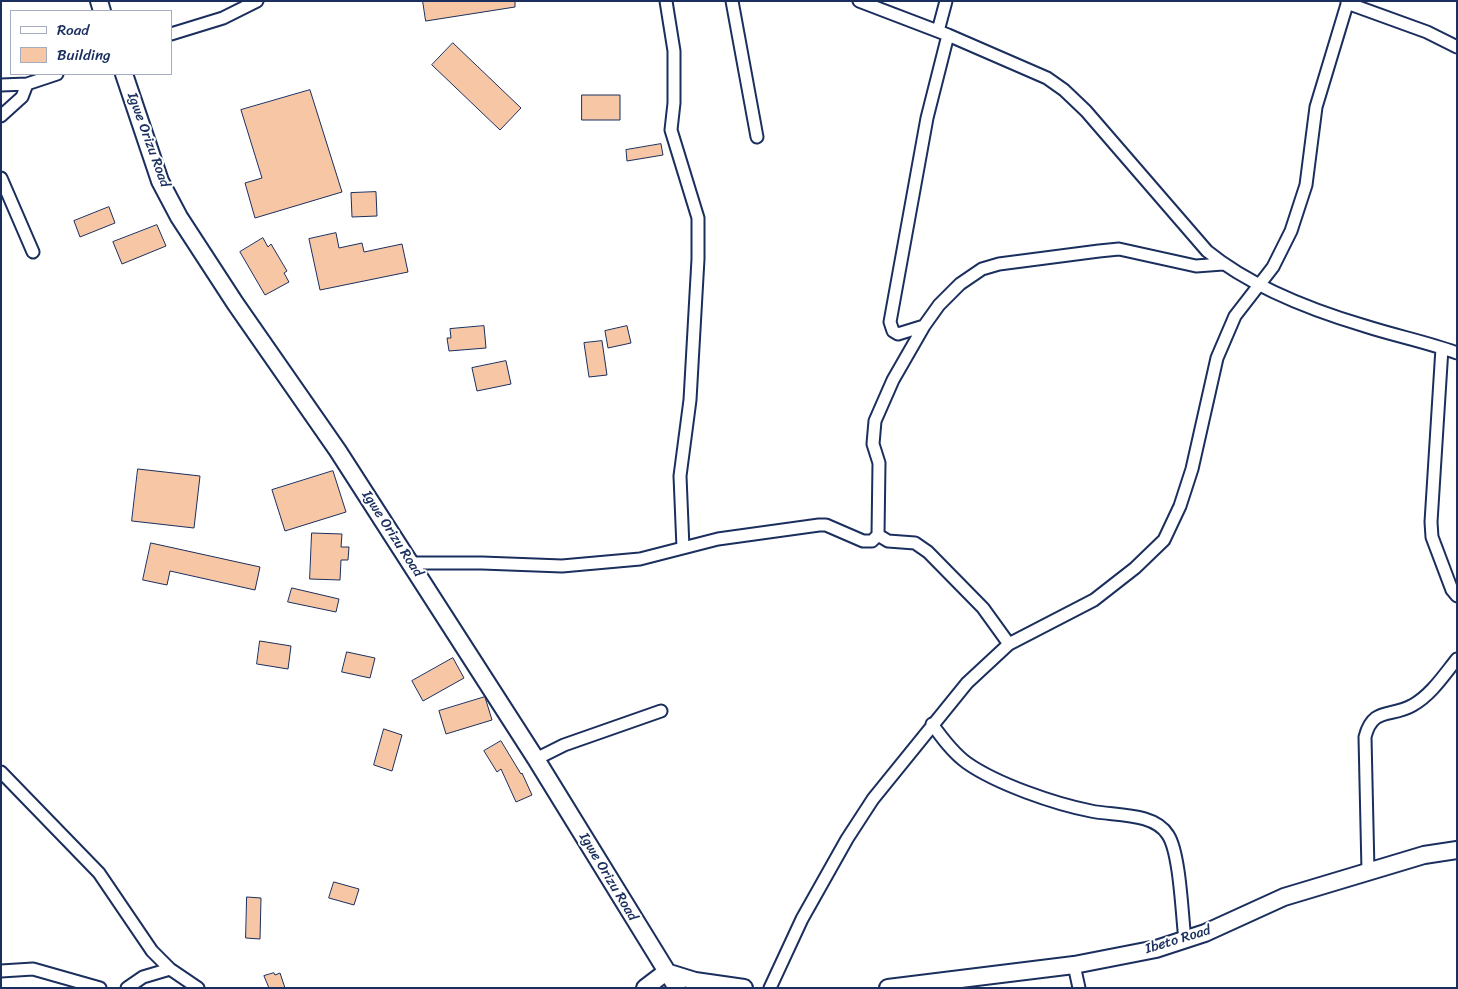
<!DOCTYPE html>
<style>
body{margin:0}
#map{position:relative;width:1458px;height:989px;overflow:hidden;background:#fff;font-family:Sriracha,sans-serif}
canvas{display:block}
.frame{position:absolute;inset:0;border:2px solid #1b2f5e;pointer-events:none}
.legend{position:absolute;left:10px;top:10px;width:162px;height:65px;box-sizing:border-box;background:#fff;border:1px solid #a4acbf;margin:0;padding:6px 9px;list-style:none;font-size:15px;color:#1b2f5e}
.legend li{display:flex;align-items:center;gap:10px;height:25px}
.legend b{width:25px;border:1px solid #a4acbf}
</style>
<div id="map">
<canvas width="1458" height="989"></canvas>
<div class="frame"></div>
<ul class="legend">
<li><b style="height:6px;background:#fff"></b>Road</li>
<li><b style="height:14px;background:#f6c6a5"></b>Building</li>
</ul>
</div>
<script>
const ctx = document.querySelector('canvas').getContext('2d');
ctx.lineJoin = 'round';
function paint(path, color) {
  ctx.fillStyle = color;
  ctx.fill(path, 'evenodd');
}
function stroke(path, color, width, dash) {
  ctx.strokeStyle = color;
  ctx.lineWidth = width;
  ctx.lineCap = dash ? 'butt' : 'round';
  ctx.setLineDash(dash || []);
  ctx.stroke(path);
}
function label(font, color, halo, rows, align = 'center') {
  ctx.font = font + ' Sriracha,sans-serif';
  ctx.lineWidth = 4;
  ctx.setLineDash([]);
  ctx.textBaseline = 'middle';
  ctx.strokeStyle = halo;
  ctx.fillStyle = color;
  for (const [text, x, y, turn = 0] of rows) {
    ctx.save();
    ctx.translate(x, y);
    ctx.rotate((+turn || 0) * Math.PI / 180);
    ctx.textAlign = isNaN(turn) ? turn : align;
    if (halo) ctx.strokeText(text, 0, 0);
    ctx.fillText(text, 0, 0);
    ctx.restore();
  }
}
const building = new Path2D(`
 M 423,1 L 515,1 L 515,7 L 426,21 Z
 M 453,43 L 521,108 L 500,130 L 432,65 Z
 M 310,90 L 342,192 L 255,218 L 245,183 L 262,178 L 241,110 Z
 M 582,95 L 620,95 L 620,120 L 582,120 Z
 M 661,144 L 663,155 L 627,161 L 626,150 Z
 M 376,192 L 377,216 L 352,217 L 351,193 Z
 M 109,207 L 115,223 L 80,237 L 74,221 Z
 M 157,225 L 166,246 L 122,264 L 113,242 Z
 M 336,233 L 339,248 L 362,243 L 364,252 L 402,244 L 408,272 L 320,290 L 309,239 Z
 M 263,238 L 268,247 L 271,244 L 287,271 L 284,273 L 289,282 L 265,295 L 240,252 Z
 M 484,326 L 486,348 L 449,351 L 447,338 L 451,338 L 450,329 Z
 M 627,326 L 631,343 L 608,348 L 605,331 Z
 M 602,341 L 607,375 L 589,377 L 584,343 Z
 M 506,361 L 511,384 L 477,391 L 472,368 Z
 M 138,469 L 200,476 L 194,528 L 132,521 Z
 M 333,471 L 346,512 L 285,531 L 272,490 Z
 M 312,533 L 342,534 L 341,547 L 349,547 L 348,560 L 341,560 L 340,580 L 310,579 Z
 M 151,543 L 260,567 L 255,590 L 170,571 L 167,585 L 143,580 Z
 M 292,588 L 339,599 L 336,612 L 288,602 Z
 M 260,641 L 291,646 L 288,669 L 257,664 Z
 M 347,652 L 375,658 L 370,678 L 342,672 Z
 M 453,658 L 464,678 L 423,701 L 412,681 Z
 M 485,697 L 492,720 L 446,734 L 439,711 Z
 M 384,729 L 402,735 L 392,771 L 374,765 Z
 M 501,741 L 521,774 L 522,773 L 532,795 L 516,802 L 501,769 L 497,772 L 484,751 Z
 M 334,882 L 359,889 L 354,905 L 329,898 Z
 M 247,897 L 261,898 L 260,939 L 246,938 Z
 M 274,973 L 275,975 L 280,973 L 285,988 L 269,988 L 264,976 Z`);
paint(building, '#f6c6a5');
stroke(building, '#1b2f5e', 1);
const street = new Path2D(`
 M 666,1 L 674,51 L 674,103 L 671,130 L 698,218 L 698,259 L 690,400 L 680,476 L 683,548
 M 732,1 L 757,137
 M 859,1 L 948,35 L 1047,78 L 1064,90 L 1086,111 L 1207,251 C 1251,287 1311,310 1365,326 C 1396,336 1427,342 1457,353
 M 1347,3 L 1427,32 L 1457,47
 M 938,31 L 946,1
 M 171,34 L 223,18 L 257,1
 M 1,85 L 27,84 L 57,74
 M 1,116 L 22,97 L 27,84
 M 1,178 L 33,252
 M 924,326 L 898,334 L 893,331 L 890,322 L 927,118 L 948,35
 M 1442,348 L 1431,522 L 1432,537 L 1452,590 L 1457,596
 M 878,535 L 879,463 L 873,444 L 875,421 L 893,380 L 924,326 L 939,305 L 960,284 L 982,269 L 999,264 L 1099,251 L 1119,249 L 1196,266 L 1223,264
 M 878,535 L 888,541 L 915,543 L 928,552 L 983,608 L 1009,644
 M 410,563 L 482,563 L 562,566 L 640,559 L 718,539 L 819,525 L 826,525 L 863,541 L 872,541 L 878,535
 M 932,724 C 942,738 953,753 967,763 C 997,784 1055,804 1091,811 C 1114,816 1154,812 1168,835 C 1180,853 1182,916 1185,940
 M 536,759 L 564,745 L 661,711
 M 1,772 L 99,873 L 152,951 L 170,969 L 198,988
 M 1368,871 L 1365,737 C 1373,706 1391,718 1413,705 C 1431,695 1444,675 1457,659
 M 1074,965 L 1079,988
 M 1,971 L 33,969 L 100,988
 M 127,988 L 143,977 L 170,969
 M 770,988 L 802,919 L 847,839 L 873,799 L 967,683 L 1009,644 L 1094,600 L 1135,568 L 1164,540 L 1180,506 L 1192,469 L 1217,358 L 1235,316 L 1273,267 L 1291,231 L 1306,185 L 1316,107 L 1348,1`);
const secondary = new Path2D(`
 M 99,1 L 102,11
 M 124,74 L 160,181 L 179,217 L 235,303 L 338,451 L 536,759 L 677,988
 M 645,988 L 666,972 L 695,981 L 744,988
 M 888,988 L 1074,965 L 1156,949 L 1205,933 L 1284,897 L 1424,855 L 1457,850`);
stroke(street, '#1b2f5e', 15);
stroke(secondary, '#1b2f5e', 20);
stroke(street, '#fff', 11);
stroke(secondary, '#fff', 16);
label('14px', '#1b2f5e', '#fff', [
 ["Igwe Orizu Road",148,140,70],
 ["Igwe Orizu Road",392,534,57],
 ["Igwe Orizu Road",608,877,59],
 ["Ibeto Road",1178,940,-17]
]);
</script>
